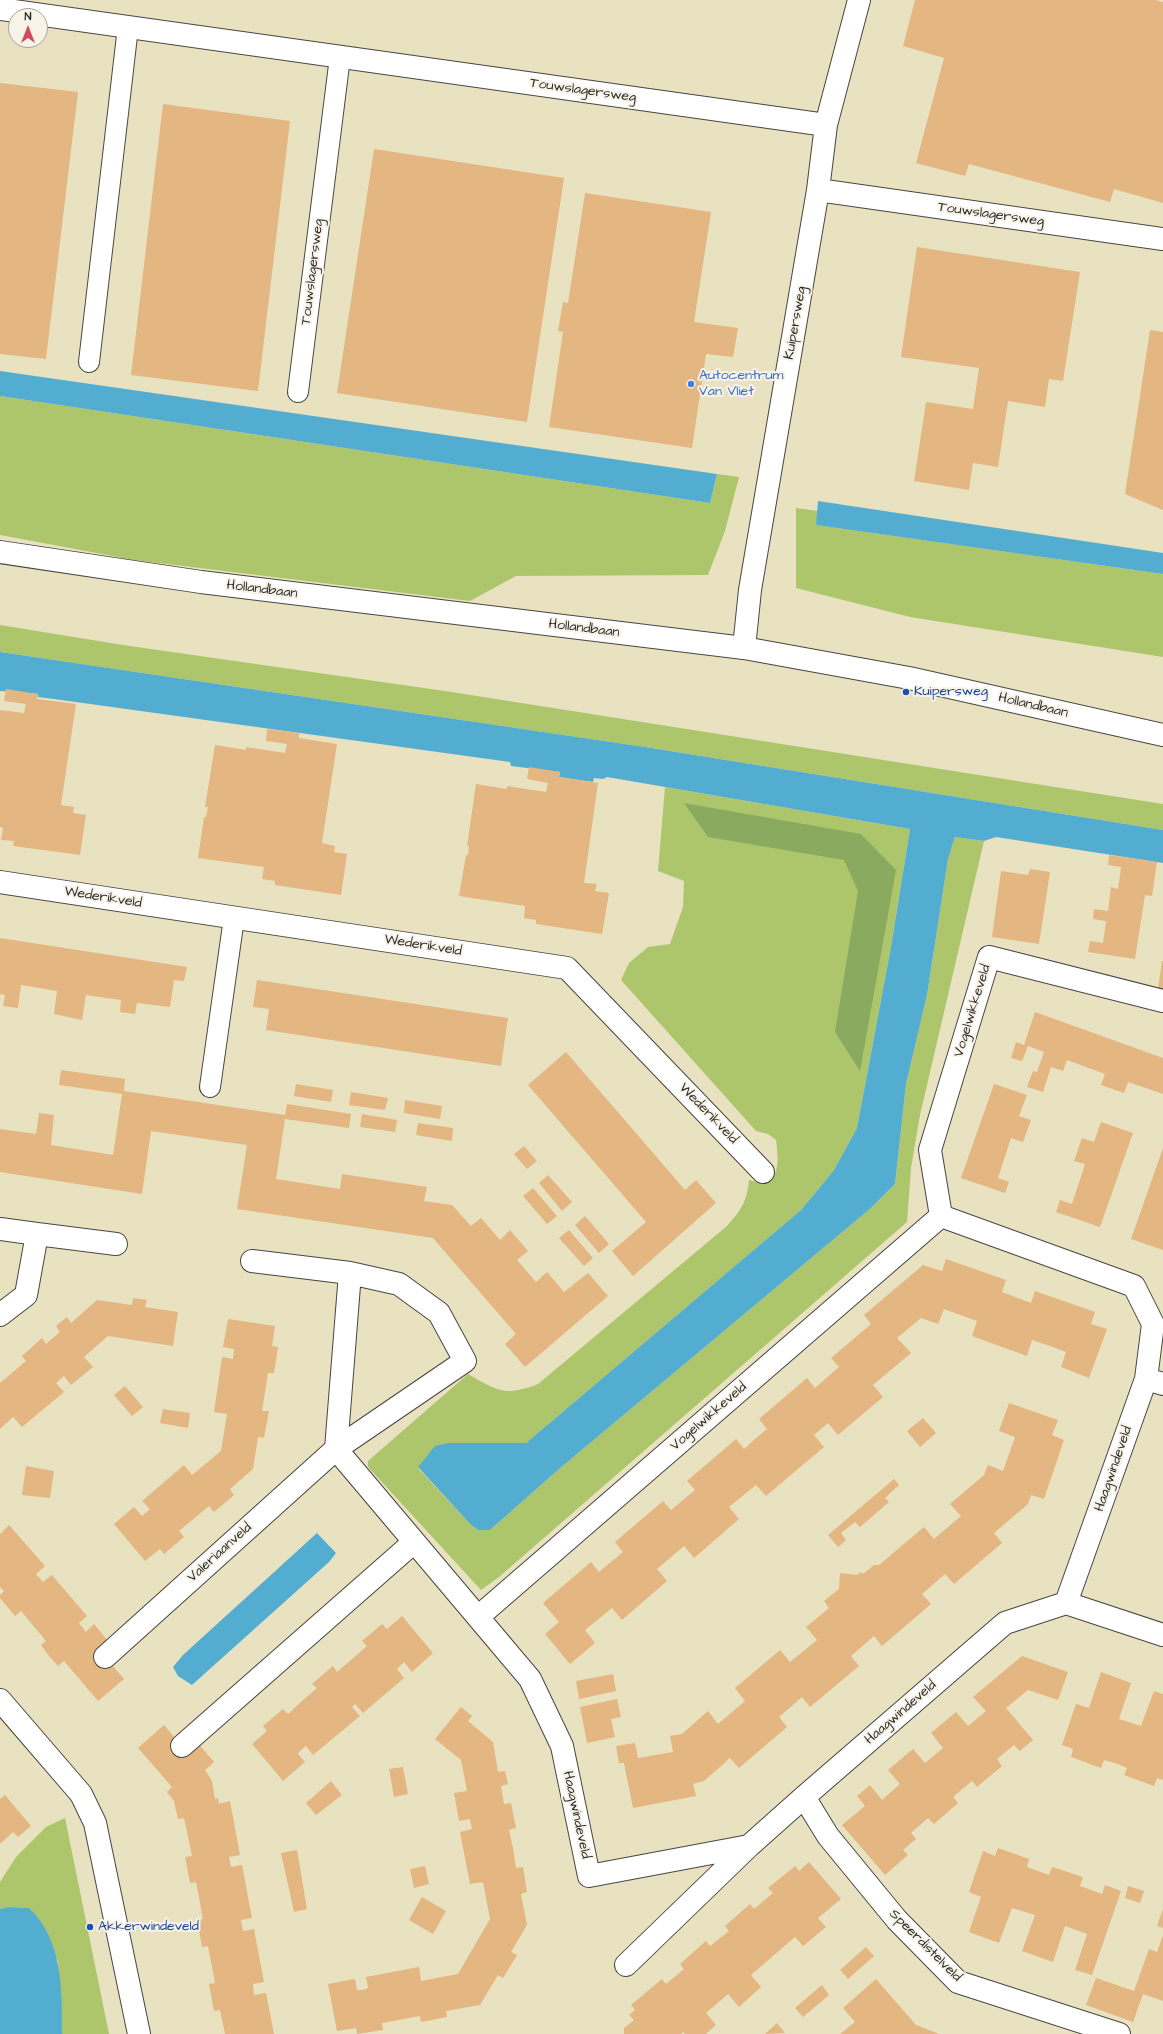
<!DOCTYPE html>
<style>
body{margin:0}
#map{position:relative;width:1163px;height:2034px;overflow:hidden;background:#e9e2c1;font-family:"Architects Daughter",sans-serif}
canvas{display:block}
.north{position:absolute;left:8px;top:8px;width:40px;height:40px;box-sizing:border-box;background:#f7f3e8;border:1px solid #a5a39c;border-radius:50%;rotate:0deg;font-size:11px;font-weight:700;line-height:16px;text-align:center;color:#2b2b2b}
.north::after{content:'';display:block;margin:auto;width:14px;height:18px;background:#d1495b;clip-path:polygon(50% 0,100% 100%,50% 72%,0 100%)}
</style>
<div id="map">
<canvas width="1163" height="2034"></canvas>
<div class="north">N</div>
</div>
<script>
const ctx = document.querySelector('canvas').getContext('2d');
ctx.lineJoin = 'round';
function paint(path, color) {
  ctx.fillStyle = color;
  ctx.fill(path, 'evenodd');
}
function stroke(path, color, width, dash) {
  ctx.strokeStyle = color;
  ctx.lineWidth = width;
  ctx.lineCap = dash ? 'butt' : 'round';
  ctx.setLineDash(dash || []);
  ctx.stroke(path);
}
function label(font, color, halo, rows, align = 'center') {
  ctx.font = font + ' "Architects Daughter",sans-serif';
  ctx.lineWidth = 4;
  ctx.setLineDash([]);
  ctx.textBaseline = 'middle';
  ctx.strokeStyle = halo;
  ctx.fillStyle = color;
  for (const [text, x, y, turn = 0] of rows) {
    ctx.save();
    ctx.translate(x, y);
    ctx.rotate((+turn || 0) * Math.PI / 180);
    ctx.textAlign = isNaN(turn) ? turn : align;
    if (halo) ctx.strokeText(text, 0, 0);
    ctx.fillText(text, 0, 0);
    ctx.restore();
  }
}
paint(new Path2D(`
 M 0,396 L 710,503 L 717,474 L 739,477 L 725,531 L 708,575 L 516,576 L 470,601 L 134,560 L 0,535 Z
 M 796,508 L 818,511 L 817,525 L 1163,574 L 1163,657 L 910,617 L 796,588 Z
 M 0,625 L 123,645 L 445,691 L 1163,804 L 1163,830 L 645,747 L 0,652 Z
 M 665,787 L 910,829 L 891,947 L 857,1128 L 834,1170 L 801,1210 L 526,1443 L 449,1443 L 418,1468 L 470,1524 L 478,1530 L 490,1530 L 559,1469 L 871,1208 L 895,1184 L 906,1084 L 927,995 L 948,859 L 955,837 L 984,841 L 920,1115 L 911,1168 L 907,1222 L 499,1577 L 481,1590 L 368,1467 L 368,1461 L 468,1374 C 498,1391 504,1397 538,1384 L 727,1226 C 741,1210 747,1202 749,1180 C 781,1190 779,1162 776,1140 L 768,1134 L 756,1131 L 621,980 L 629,963 L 648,947 L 670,944 L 683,907 L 684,881 L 658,871 Z
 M 65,1818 L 109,2034 L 62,2034 L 58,1961 L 29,1908 L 9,1907 L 0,1909 L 0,1882 L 16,1857 L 46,1827 Z`), '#adc66b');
paint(new Path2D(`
 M 684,803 L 861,834 L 896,870 L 860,1071 L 835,1032 L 858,891 L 844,860 L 708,837 Z`), '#8aab5f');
paint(new Path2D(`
 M 0,371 L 717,474 L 710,503 L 0,396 Z
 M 818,501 L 1163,553 L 1163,574 L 816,525 Z
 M 0,652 L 645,747 L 1163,830 L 1163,863 L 996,837 L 984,841 L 955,837 L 948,859 L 927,995 L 906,1084 L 895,1184 L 871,1208 L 559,1469 L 490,1530 L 478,1530 L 470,1524 L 418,1467 L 435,1446 L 449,1443 L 526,1443 L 801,1210 L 834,1170 L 857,1128 L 891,947 L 910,829 L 607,777 L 603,779 L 594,778 L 593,782 L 559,777 L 560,772 L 511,766 L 510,762 L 54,699 L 38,697 L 38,694 L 0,691 Z
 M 317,1533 L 336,1553 L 329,1562 L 192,1685 L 178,1676 L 173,1667 L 183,1655 Z
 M 9,1907 L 29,1908 C 63,1940 62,1990 62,2034 L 0,2034 L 0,1909 Z`), '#53add1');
paint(new Path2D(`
 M 915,0 L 1155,0 L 1163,2 L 1163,203 L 1114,189 L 1110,202 L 969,164 L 965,176 L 916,163 L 944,58 L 903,46 Z
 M 0,83 L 78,92 L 46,359 L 0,354 Z
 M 163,104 L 290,121 L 258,391 L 131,375 Z
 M 374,149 L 564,178 L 527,422 L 337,393 Z
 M 585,193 L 711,212 L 694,322 L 738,328 L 733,357 L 706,354 L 692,448 L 549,427 L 563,332 L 558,331 L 563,302 L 568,303 Z
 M 917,247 L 1080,272 L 1063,381 L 1049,379 L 1045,407 L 1008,401 L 998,467 L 973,463 L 969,490 L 914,481 L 926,402 L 973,409 L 979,368 L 901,357 Z
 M 1150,330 L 1163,332 L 1163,510 L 1125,494 Z
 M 6,689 L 38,694 L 37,699 L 76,704 L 61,805 L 74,807 L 73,813 L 86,815 L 80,855 L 13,846 L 14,841 L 1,840 L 3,828 L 0,827 L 0,710 L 24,713 L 26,704 L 4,701 Z
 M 267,729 L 299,733 L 299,738 L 337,744 L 322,843 L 335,846 L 334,852 L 347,854 L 341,895 L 275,885 L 275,881 L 262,879 L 264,867 L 198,858 L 204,817 L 206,817 L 208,807 L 205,807 L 215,745 L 246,750 L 246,747 L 285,753 L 287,744 L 266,741 Z
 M 529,767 L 560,772 L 559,777 L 598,783 L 584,883 L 597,884 L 595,891 L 609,893 L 602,934 L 536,924 L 536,920 L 524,918 L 525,906 L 459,896 L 466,855 L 468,855 L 469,846 L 467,846 L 476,784 L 507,789 L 507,786 L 546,792 L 548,783 L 527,779 Z
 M 1109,855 L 1157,862 L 1152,896 L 1145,895 L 1135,959 L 1088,952 L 1090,941 L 1103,943 L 1106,921 L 1093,919 L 1094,909 L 1108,911 L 1111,887 L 1118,889 L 1121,867 L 1108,865 Z
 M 1030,869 L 1050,872 L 1039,944 L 992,937 L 1001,871 L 1028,875 Z
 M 0,938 L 187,967 L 184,981 L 174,980 L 170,1007 L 137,1003 L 135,1014 L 120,1012 L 121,1000 L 86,995 L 82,1020 L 54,1014 L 57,991 L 21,985 L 18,1008 L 3,1006 L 5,995 L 0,994 Z
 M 1162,961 L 1163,961 L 1163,996 L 1157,995 Z
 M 257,980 L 508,1018 L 501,1066 L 266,1030 L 269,1009 L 253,1007 Z
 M 1035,1012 L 1163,1058 L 1163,1094 L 1128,1082 L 1124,1093 L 1101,1085 L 1105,1074 L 1067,1060 L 1063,1071 L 1051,1067 L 1043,1092 L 1027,1087 L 1033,1071 L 1037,1072 L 1044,1052 L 1028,1046 L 1022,1061 L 1011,1058 L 1016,1042 L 1024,1045 Z
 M 566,1052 L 685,1190 L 696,1180 L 716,1203 L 633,1276 L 612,1251 L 646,1222 L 528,1085 Z
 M 61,1070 L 125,1079 L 124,1091 L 285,1115 L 287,1104 L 351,1114 L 349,1128 L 285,1119 L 276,1179 L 340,1189 L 342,1174 L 427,1187 L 424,1201 L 452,1205 L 471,1226 L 481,1218 L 500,1240 L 510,1230 L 528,1251 L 517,1260 L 536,1282 L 547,1272 L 564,1292 L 588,1273 L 608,1296 L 525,1367 L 505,1344 L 516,1334 L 433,1238 L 237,1209 L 247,1145 L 151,1131 L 142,1194 L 0,1172 L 0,1129 L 36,1134 L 39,1113 L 54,1115 L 51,1145 L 113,1155 L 122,1094 L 59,1085 Z
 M 296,1084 L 333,1090 L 331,1102 L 294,1096 Z
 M 994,1084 L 1027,1095 L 1019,1116 L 1031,1120 L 1023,1142 L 1011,1138 L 998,1178 L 1009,1182 L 1005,1193 L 961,1178 Z
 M 351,1092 L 388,1098 L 385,1110 L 349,1105 Z
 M 405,1100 L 442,1106 L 440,1119 L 404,1113 Z
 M 362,1114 L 397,1120 L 395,1132 L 360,1127 Z
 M 1101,1122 L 1133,1133 L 1100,1227 L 1056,1212 L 1060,1200 L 1072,1204 L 1085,1164 L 1074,1161 L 1082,1138 L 1094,1142 Z
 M 418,1123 L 453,1128 L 452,1141 L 416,1135 Z
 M 524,1146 L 537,1161 L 527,1169 L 514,1154 Z
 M 1163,1148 L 1163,1250 L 1131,1239 Z
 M 548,1175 L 572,1202 L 562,1211 L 539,1183 Z
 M 533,1188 L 557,1216 L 547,1224 L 523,1196 Z
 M 585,1216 L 609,1244 L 599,1253 L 575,1225 Z
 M 569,1230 L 593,1258 L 584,1266 L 559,1238 Z
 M 946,1259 L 1006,1280 L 1002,1292 L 1031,1303 L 1035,1291 L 1095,1312 L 1091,1324 L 1107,1329 L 1089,1378 L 1061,1367 L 1066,1352 L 1050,1346 L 1032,1340 L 1027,1356 L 972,1336 L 977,1321 L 944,1309 L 938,1324 L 921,1318 L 897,1338 L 911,1353 L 873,1385 L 883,1397 L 838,1435 L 828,1423 L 814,1435 L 824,1447 L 766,1496 L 756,1485 L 729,1507 L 739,1519 L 694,1558 L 684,1546 L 657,1569 L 667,1581 L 645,1600 L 622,1620 L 612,1608 L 585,1630 L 595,1643 L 570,1664 L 545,1634 L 559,1622 L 543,1603 L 591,1562 L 599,1572 L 623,1552 L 615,1542 L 663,1501 L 671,1510 L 695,1490 L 687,1481 L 736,1439 L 744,1449 L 755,1439 L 767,1429 L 759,1419 L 807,1378 L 815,1388 L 839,1367 L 831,1358 L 871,1324 L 864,1315 L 923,1265 L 942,1271 Z
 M 133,1298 L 147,1300 L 145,1307 L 178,1312 L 173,1346 L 108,1336 L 84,1357 L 93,1367 L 71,1385 L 64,1376 L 56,1383 L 64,1392 L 22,1427 L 13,1417 L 0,1429 L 0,1383 L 26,1361 L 22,1356 L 42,1338 L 46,1344 L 60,1332 L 56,1326 L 67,1317 L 71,1323 L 97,1300 L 132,1305 Z
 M 228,1319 L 275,1326 L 272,1346 L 278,1347 L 274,1373 L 268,1373 L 262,1411 L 269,1411 L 264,1438 L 258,1437 L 253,1469 L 230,1489 L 234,1495 L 214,1512 L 209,1506 L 179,1531 L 184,1537 L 164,1554 L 160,1549 L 145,1561 L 114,1524 L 134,1507 L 142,1516 L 150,1509 L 142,1501 L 184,1465 L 192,1475 L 221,1451 L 227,1414 L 214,1412 L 222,1357 L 233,1359 L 234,1349 L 223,1347 Z
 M 125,1386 L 143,1407 L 132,1416 L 114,1395 Z
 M 1009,1403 L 1058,1420 L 1052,1435 L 1064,1440 L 1044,1499 L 1031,1495 L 1028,1504 L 994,1533 L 1002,1543 L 954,1584 L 945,1574 L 922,1594 L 931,1604 L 882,1646 L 874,1636 L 851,1656 L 859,1666 L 810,1707 L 802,1697 L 779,1717 L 787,1727 L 739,1768 L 730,1758 L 704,1781 L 693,1784 L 696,1796 L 633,1808 L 624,1763 L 619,1763 L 616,1746 L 635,1743 L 638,1758 L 673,1752 L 670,1736 L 682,1734 L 708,1711 L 718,1724 L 745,1701 L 735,1688 L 780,1650 L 790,1662 L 817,1640 L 806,1627 L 829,1608 L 824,1601 L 839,1589 L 840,1573 L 857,1575 L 861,1572 L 863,1574 L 874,1565 L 879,1565 L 924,1527 L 934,1539 L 961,1516 L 950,1504 L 984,1475 L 988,1465 L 1003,1471 L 1015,1437 L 999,1431 Z
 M 163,1409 L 190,1413 L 188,1428 L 160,1423 Z
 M 923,1418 L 936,1433 L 920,1447 L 907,1431 Z
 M 26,1466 L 54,1471 L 50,1498 L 22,1495 Z
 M 894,1479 L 899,1485 L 885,1498 L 889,1502 L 860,1527 L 855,1522 L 841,1533 L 846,1540 L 838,1547 L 828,1535 Z
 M 9,1525 L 45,1566 L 36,1574 L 43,1582 L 52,1575 L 87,1616 L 79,1623 L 82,1627 L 86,1632 L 94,1624 L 112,1646 L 105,1657 L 124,1679 L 98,1701 L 64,1661 L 58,1666 L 49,1656 L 41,1645 L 46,1641 L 21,1611 L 15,1616 L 0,1598 L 0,1595 L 4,1591 L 0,1587 L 0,1534 Z
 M 402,1616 L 433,1653 L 412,1672 L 404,1662 L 397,1669 L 404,1678 L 363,1713 L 355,1704 L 352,1707 L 360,1716 L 313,1755 L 306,1746 L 301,1750 L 298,1754 L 305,1762 L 283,1781 L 252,1744 L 267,1731 L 263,1726 L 283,1709 L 288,1714 L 302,1701 L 317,1688 L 312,1684 L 333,1666 L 337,1672 L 367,1646 L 362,1641 L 382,1624 L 387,1629 Z
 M 1022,1656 L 1068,1672 L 1058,1700 L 1028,1690 L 1006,1708 L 1033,1740 L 1020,1751 L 1014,1745 L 997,1759 L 1002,1766 L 977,1787 L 972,1781 L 953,1797 L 958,1803 L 934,1824 L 928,1818 L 911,1833 L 916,1839 L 903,1850 L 908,1855 L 885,1875 L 842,1825 L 865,1806 L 857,1796 L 870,1785 L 882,1800 L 900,1784 L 888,1770 L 913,1749 L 925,1763 L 943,1748 L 931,1733 L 956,1712 L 968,1726 L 986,1711 L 973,1697 Z
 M 1101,1672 L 1131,1683 L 1119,1719 L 1141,1726 L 1154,1691 L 1163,1694 L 1163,1780 L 1157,1778 L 1154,1786 L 1124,1775 L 1127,1768 L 1115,1763 L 1104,1760 L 1101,1768 L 1071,1757 L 1073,1749 L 1062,1745 L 1076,1704 L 1089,1708 Z
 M 613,1674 L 616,1691 L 579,1699 L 576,1681 Z
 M 617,1699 L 621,1717 L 611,1719 L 615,1737 L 587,1743 L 580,1707 Z
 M 461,1707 L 472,1716 L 468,1721 L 493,1742 L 498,1772 L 505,1771 L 508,1784 L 501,1786 L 504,1804 L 511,1803 L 516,1828 L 509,1830 L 513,1848 L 516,1868 L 523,1867 L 527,1892 L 521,1894 L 527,1925 L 511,1952 L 517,1955 L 503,1978 L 498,1975 L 480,2005 L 446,2011 L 447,2017 L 421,2022 L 420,2016 L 382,2023 L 383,2030 L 357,2034 L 356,2028 L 337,2031 L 328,1984 L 355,1979 L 357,1990 L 363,1990 L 368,1988 L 366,1977 L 419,1967 L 421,1981 L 458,1974 L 490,1919 L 483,1882 L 470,1884 L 460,1832 L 472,1829 L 470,1819 L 459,1821 L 454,1793 L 467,1791 L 461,1760 L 435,1739 Z
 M 164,1725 L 185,1750 L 196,1741 L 214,1762 L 205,1770 L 212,1781 L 215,1799 L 218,1798 L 219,1804 L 230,1801 L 240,1855 L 229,1857 L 231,1867 L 242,1865 L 252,1918 L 241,1920 L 243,1931 L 254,1929 L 264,1982 L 253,1984 L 254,1995 L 266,1993 L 274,2034 L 225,2034 L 220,2010 L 214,2011 L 209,1984 L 215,1983 L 208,1946 L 202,1947 L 197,1920 L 203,1919 L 196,1882 L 190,1883 L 185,1857 L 192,1856 L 184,1818 L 178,1819 L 174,1801 L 167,1792 L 172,1787 L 138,1748 Z
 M 403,1767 L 408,1794 L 394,1797 L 389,1769 Z
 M 331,1781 L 342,1795 L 316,1815 L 306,1803 Z
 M 5,1795 L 31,1826 L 18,1837 L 13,1832 L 0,1844 L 0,1799 Z
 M 998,1848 L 1029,1859 L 1027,1867 L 1049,1875 L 1052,1867 L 1083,1877 L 1080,1886 L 1102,1894 L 1105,1885 L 1121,1891 L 1092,1975 L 1075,1970 L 1087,1934 L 1065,1926 L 1053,1962 L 1022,1951 L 1035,1915 L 1012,1908 L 999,1943 L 969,1932 L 981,1897 L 969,1892 L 983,1851 L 995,1856 Z
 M 297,1850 L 307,1909 L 294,1912 L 281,1853 Z
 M 809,1862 L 841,1899 L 818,1918 L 826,1927 L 803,1946 L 795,1937 L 751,1975 L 761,1987 L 739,2007 L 728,1994 L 706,2013 L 716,2025 L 706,2034 L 685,2034 L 683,2032 L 681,2034 L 624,2034 L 624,2028 L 634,2020 L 629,2015 L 635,2010 L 631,2005 L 662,1979 L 666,1984 L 684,1969 L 680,1964 L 706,1941 L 710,1946 L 729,1931 L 725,1926 L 750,1904 L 754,1909 L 773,1893 L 768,1888 L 795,1866 L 799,1871 Z
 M 425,1866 L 429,1884 L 414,1888 L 410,1869 Z
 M 1128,1886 L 1144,1891 L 1140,1903 L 1125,1898 Z
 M 422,1897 L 446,1911 L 433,1934 L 409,1920 Z
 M 1163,1909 L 1163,1928 L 1157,1926 Z
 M 1163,1935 L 1163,2001 L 1143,1994 L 1133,2022 L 1086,2005 L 1096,1978 L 1134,1991 L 1149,1949 L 1157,1952 Z
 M 866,1947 L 874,1956 L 848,1979 L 840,1970 Z
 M 876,1979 L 916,2025 L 939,2034 L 840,2034 L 855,2022 L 843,2008 Z
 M 822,1985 L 829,1995 L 803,2017 L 795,2008 Z
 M 777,2023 L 785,2033 L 765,2034 Z`), '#e3b682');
const service = new Path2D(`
 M 89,362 L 128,27
 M 298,392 L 340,57
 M 210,1087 L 234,918`);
const minor = new Path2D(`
 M 0,9 L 826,125
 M 818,190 L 1163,239
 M 744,648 L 750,590 L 818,190 L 826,125 L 859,0
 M 0,882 L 567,968 L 763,1172
 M 941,1216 L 930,1150 L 989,957 L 1163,1001
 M 941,1216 L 1134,1286 L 1153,1324 L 1146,1379 L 1163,1384
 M 0,1229 L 37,1234
 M 350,1273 L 336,1449 L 530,1679 L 562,1746 L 589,1876 L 749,1846
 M 0,1315 L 26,1295 L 37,1234 L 116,1244
 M 1066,1603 L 1146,1379
 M 478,1617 L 941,1216
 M 105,1657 L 336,1449 L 465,1361 L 439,1313 L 399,1284 L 350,1273 L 252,1261
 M 182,1746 L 414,1542
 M 804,1797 L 828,1836 L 897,1920 L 958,1982 L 1119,2034
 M 626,1965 L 749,1846 L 804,1797 L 1005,1623 L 1066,1603 L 1163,1635`);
const tertiary = new Path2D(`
 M 0,552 L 201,582 L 744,648 L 909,678 L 1163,735
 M 0,1700 L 81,1794 L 95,1823 L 139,2034`);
stroke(service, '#484642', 22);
stroke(minor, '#484642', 24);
stroke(tertiary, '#484642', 24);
stroke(service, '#fff', 20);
stroke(minor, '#fff', 22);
stroke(tertiary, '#fff', 22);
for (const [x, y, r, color] of [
 [691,384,4,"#3f7fe0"],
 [906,692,4,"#1a4fb4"],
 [90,1927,4,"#1a4fb4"]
]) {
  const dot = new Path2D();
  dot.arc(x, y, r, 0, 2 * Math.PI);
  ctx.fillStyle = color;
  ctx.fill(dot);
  stroke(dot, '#f7f3e8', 1.5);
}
label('14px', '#2b2b2b', '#f7f3e8', [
 ["Touwslagersweg",583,91,8],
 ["Touwslagersweg",991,215,8],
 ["Touwslagersweg",313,272,-83],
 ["Kuipersweg",796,323,-80],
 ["Hollandbaan",262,590,7],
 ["Hollandbaan",584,629,7],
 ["Hollandbaan",1033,706,13],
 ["Wederikveld",103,898,9],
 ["Wederikveld",423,946,9],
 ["Vogelwikkeveld",973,1011,-73],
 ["Wederikveld",708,1114,46],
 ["Vogelwikkeveld",709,1417,-41],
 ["Haagwindeveld",1114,1469,-71],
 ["Valeriaanveld",220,1553,-42],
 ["Haagwindeveld",901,1713,-41],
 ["Haagwindeveld",576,1815,78],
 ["Speerdistelveld",925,1946,45]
]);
label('14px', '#366cbe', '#f7f3e8', [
 ["Autocentrum",699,376],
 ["Van Vliet",699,392]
], 'left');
label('14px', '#164399', '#f7f3e8', [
 ["Kuipersweg",914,692],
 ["Akkerwindeveld",98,1927]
], 'left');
</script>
